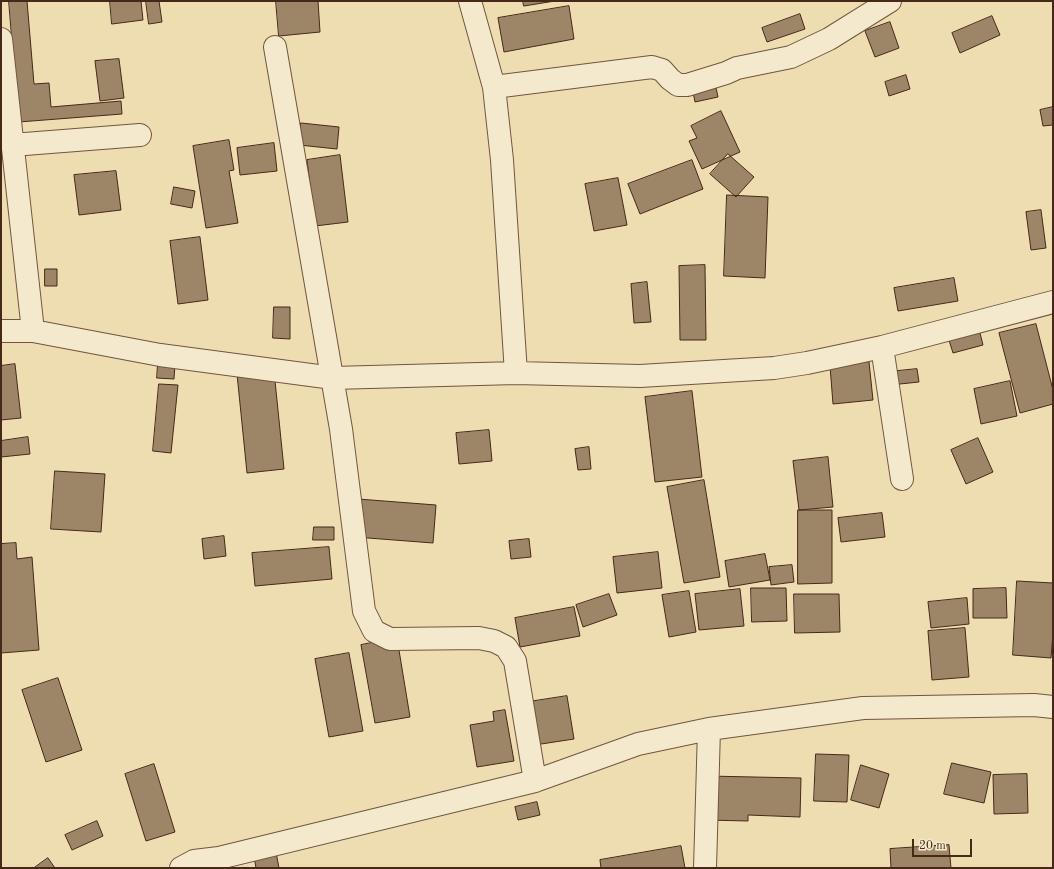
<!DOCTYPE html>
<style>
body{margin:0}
#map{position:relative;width:1054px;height:869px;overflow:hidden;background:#eeddb1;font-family:"Old Standard TT",serif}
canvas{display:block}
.frame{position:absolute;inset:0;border:2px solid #462819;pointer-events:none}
.scale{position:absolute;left:912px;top:839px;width:60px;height:18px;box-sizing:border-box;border:2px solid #462819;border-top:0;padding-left:5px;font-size:12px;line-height:14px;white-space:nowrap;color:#462819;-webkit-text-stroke:3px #f4e9cc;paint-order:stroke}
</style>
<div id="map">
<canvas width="1054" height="869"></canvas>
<div class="frame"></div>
<div class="scale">20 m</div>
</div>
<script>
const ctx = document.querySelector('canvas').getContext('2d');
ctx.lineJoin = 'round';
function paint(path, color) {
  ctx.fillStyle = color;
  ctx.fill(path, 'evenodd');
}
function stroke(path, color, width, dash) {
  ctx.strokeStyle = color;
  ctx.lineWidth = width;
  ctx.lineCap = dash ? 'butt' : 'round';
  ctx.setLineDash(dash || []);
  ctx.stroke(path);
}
const building = new Path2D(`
 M 9,1 L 27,1 L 34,84 L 49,83 L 51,107 L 121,101 L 122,114 L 19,122 Z
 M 110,1 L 141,1 L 143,20 L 112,24 Z
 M 146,1 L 159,1 L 162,22 L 149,24 Z
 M 276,1 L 318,1 L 320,32 L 279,36 Z
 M 523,1 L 555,1 L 524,6 Z
 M 569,6 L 574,39 L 504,52 L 498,18 Z
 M 800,14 L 805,29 L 767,42 L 762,28 Z
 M 992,16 L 1000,35 L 960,53 L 952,33 Z
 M 890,22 L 899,48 L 875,57 L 865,31 Z
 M 119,59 L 124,98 L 100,101 L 95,61 Z
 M 906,75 L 910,89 L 889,96 L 885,82 Z
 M 715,83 L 718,97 L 695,102 L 692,87 Z
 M 1053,107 L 1053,125 L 1043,126 L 1040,110 Z
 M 721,111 L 740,152 L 702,169 L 689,141 L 697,138 L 691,126 Z
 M 301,123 L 339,127 L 337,149 L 299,145 Z
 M 229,140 L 234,170 L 229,171 L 238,223 L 206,228 L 193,146 Z
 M 274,143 L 277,171 L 240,175 L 237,148 Z
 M 728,154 L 754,177 L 736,197 L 710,174 Z
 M 340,155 L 348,222 L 315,226 L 307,160 Z
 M 692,160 L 703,189 L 640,214 L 628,184 Z
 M 116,171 L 121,210 L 79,215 L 74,175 Z
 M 618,178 L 627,225 L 594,231 L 585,184 Z
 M 174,187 L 195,191 L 192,208 L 171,204 Z
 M 727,195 L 768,197 L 765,278 L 724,276 Z
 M 1041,210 L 1046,248 L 1031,250 L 1026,212 Z
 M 200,237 L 208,300 L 178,304 L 170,241 Z
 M 705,265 L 706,340 L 680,340 L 679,266 Z
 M 45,269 L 57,269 L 57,286 L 45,286 Z
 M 954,278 L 958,301 L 898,311 L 894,288 Z
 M 647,282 L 651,322 L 634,323 L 631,284 Z
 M 274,307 L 290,307 L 290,339 L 273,338 Z
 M 1036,324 L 1053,390 L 1053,404 L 1020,413 L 999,333 Z
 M 979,329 L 983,345 L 953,353 L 948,337 Z
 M 869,362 L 873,400 L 833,404 L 830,366 Z
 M 15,364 L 21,418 L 1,420 L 1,366 Z
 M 158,364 L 175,364 L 174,379 L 157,378 Z
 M 917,369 L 919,382 L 890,385 L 888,372 Z
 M 274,371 L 284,469 L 247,473 L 237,374 Z
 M 1010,381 L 1017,416 L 981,424 L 974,389 Z
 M 159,384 L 178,385 L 171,453 L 153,451 Z
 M 692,391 L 702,477 L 655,482 L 645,397 Z
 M 489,430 L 492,461 L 459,464 L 456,433 Z
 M 28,437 L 30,454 L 1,457 L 1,441 Z
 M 978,438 L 993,472 L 966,484 L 951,450 Z
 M 589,447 L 591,469 L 578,470 L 575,449 Z
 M 828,457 L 833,507 L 799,510 L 793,461 Z
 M 55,471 L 105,474 L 101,532 L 51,529 Z
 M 704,480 L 720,577 L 684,583 L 667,487 Z
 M 358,499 L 436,505 L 433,543 L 355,537 Z
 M 798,510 L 832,510 L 832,583 L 798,584 Z
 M 882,513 L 885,537 L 841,542 L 838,518 Z
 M 314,527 L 334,527 L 334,540 L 313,540 Z
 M 224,536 L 226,556 L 204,559 L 202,539 Z
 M 529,539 L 531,557 L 511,559 L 509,541 Z
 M 16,543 L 17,559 L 32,557 L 39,650 L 1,653 L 1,544 Z
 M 329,547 L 332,579 L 255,586 L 252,553 Z
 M 658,552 L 662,588 L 617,593 L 613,557 Z
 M 765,554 L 770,580 L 729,587 L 725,561 Z
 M 792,565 L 794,582 L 771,585 L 769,567 Z
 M 1017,581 L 1053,583 L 1053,633 L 1051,658 L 1013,655 Z
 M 751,588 L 786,588 L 787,621 L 752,622 Z
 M 1006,588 L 1007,618 L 973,618 L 973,589 Z
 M 740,589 L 744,626 L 699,630 L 695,594 Z
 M 689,591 L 696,632 L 669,637 L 662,595 Z
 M 609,594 L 617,615 L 583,627 L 576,605 Z
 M 794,594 L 839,594 L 840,632 L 795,633 Z
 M 967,598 L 969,624 L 931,628 L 928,602 Z
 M 574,607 L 580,636 L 520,647 L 515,618 Z
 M 965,628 L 969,677 L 932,680 L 928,631 Z
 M 397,638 L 410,717 L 375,723 L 361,645 Z
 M 349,653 L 363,731 L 329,737 L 315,659 Z
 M 58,678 L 82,750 L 46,762 L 22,690 Z
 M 567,696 L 574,739 L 528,746 L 522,703 Z
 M 505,710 L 514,761 L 477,767 L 470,725 L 494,721 L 493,712 Z
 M 816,754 L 849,755 L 847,802 L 814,801 Z
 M 952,763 L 991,772 L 984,803 L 944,794 Z
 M 154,764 L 175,832 L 146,841 L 125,774 Z
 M 861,765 L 889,774 L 879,808 L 851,800 Z
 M 1027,774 L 1028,813 L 994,814 L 993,775 Z
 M 707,776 L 801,778 L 800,817 L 748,815 L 748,821 L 706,820 Z
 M 537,802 L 540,815 L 518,820 L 515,807 Z
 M 97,821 L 103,836 L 72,850 L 65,835 Z
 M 949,845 L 951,868 L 891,868 L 890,849 Z
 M 681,846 L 685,868 L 601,868 L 600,860 Z
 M 276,852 L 279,868 L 256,868 L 254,856 Z
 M 48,858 L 55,868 L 34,868 Z`);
paint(building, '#9d8668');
stroke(building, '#462819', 1);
const minor = new Path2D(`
 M 470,1 L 494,87 L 502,160 L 516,373
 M 1,39 L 33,331
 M 275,47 L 341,429 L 364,611 L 374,631 L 390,639 L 479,638 L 494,641 L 506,647 L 515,661 L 535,781
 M 494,87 L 652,67 L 662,70 L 670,79 L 678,85 L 687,85 L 726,73 L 737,68 L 791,57 L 829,39 L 890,1
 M 12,145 L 140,135
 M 1,331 L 33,331 L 160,355 L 333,378 L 516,373 L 640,376 L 774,368 L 807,363 L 882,347 L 1053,302
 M 882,347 L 902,479
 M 181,868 L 194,861 L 219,858 L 535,781 L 638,744 L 709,729 L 863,708 L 1034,705 L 1053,707
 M 705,868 L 709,729`);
stroke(minor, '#70553f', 24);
stroke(minor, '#f4e9cc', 22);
</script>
